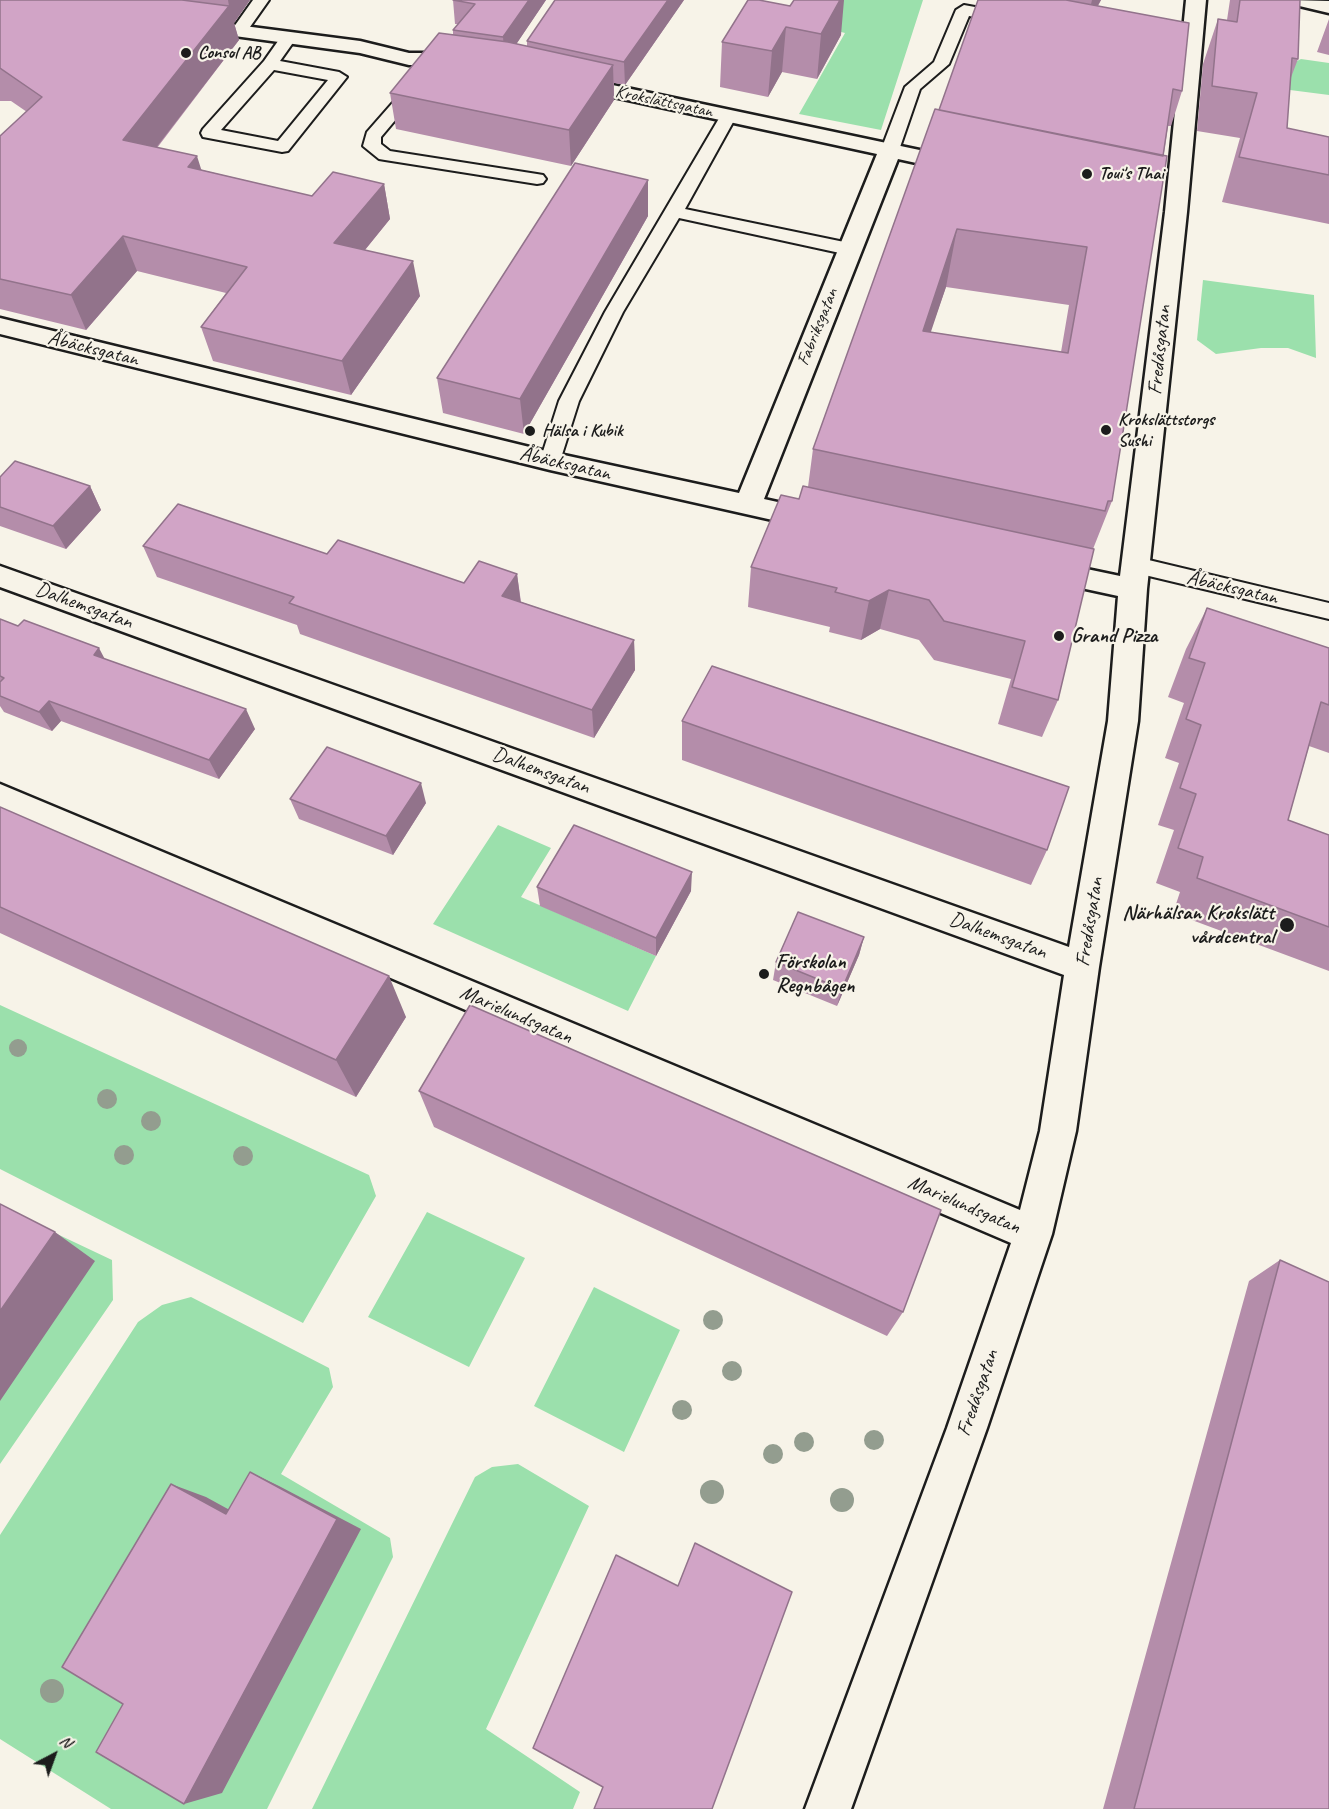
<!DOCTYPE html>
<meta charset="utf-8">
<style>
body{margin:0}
#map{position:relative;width:1329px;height:1809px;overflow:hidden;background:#f7f3e8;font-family:Caveat,sans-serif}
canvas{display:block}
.north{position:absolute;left:24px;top:1725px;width:60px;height:60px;-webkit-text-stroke:4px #f7f3e8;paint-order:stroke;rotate:41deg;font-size:16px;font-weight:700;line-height:24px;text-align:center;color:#1c1c1c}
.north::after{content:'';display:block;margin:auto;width:21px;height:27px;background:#1c1c1c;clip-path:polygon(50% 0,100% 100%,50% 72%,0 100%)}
</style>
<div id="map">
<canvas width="1329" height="1809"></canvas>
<div class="north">N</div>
</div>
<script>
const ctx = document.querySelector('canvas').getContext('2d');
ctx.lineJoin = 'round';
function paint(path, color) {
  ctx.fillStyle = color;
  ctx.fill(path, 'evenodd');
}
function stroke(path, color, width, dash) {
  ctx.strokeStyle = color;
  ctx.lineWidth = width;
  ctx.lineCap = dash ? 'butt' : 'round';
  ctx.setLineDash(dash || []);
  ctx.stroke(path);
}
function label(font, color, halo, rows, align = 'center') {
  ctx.font = font + ' Caveat,sans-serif';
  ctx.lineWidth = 4.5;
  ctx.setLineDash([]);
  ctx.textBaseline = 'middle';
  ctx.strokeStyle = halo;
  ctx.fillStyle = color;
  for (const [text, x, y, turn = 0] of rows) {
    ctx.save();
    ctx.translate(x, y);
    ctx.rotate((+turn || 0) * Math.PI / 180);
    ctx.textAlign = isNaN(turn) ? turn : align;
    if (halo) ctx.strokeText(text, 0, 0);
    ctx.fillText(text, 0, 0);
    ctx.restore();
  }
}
paint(new Path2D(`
 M 811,0 L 923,0 L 881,130 L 799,114 L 845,33 L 803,22 Z
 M 1301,59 L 1329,63 L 1329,95 L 1290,90 L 1287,76 L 1289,65 Z
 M 1203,280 L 1314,295 L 1316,358 L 1288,348 L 1261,348 L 1216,354 L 1197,340 Z
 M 498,825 L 551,848 L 521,897 L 656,956 L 628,1011 L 433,924 Z
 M 0,1005 L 369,1175 L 376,1196 L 303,1323 L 0,1169 Z
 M 0,1207 L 112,1260 L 113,1300 L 0,1464 Z
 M 427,1212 L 525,1258 L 469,1367 L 368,1317 Z
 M 594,1287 L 680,1330 L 624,1452 L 534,1406 Z
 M 191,1297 L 329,1368 L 333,1387 L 281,1474 L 390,1538 L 393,1557 L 267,1809 L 111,1809 L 0,1739 L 0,1535 L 138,1322 L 162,1305 Z
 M 518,1464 L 589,1506 L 486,1729 L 580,1792 L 573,1809 L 312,1809 L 475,1477 L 492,1467 Z`), '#9be0ac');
const lane = new Path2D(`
 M 253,0 L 269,0 L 245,34 L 233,34 L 231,31 Z
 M 964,5 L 1008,13 L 1016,18 L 1008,23 L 969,16 L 949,64 L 920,89 L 899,150 L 896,154 L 884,154 L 881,150 L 905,87 L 934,62 L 956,10 Z
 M 289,32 L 297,37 L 280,61 L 339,72 L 347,77 L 288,151 L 282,152 L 203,137 L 201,133 L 203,129 L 264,61 L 283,34 ZM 274,70 L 328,80 L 278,141 L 221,130 Z
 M 416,81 L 424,86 L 381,137 L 381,144 L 390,151 L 537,174 L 543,175 L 546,179 L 543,183 L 537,184 L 385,160 L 379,159 L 363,146 L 367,132 L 410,83 Z
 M 729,110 L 737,115 L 685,209 L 849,243 L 855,245 L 858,249 L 855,253 L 849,255 L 679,218 L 623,312 L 579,401 L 560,461 L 557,466 L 550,468 L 543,466 L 540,461 L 559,401 L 605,312 L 721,115 Z
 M 1136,557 L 1329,603 L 1329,619 L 1128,571 L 1125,565 L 1128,559 Z`);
const street = new Path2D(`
 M 1186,0 L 1206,0 L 1187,212 L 1147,589 L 1138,721 L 1099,967 L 1076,1131 L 1052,1234 L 987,1428 L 851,1809 L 805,1809 L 947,1428 L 1011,1243 L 0,811 L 0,784 L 1020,1210 L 1040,1131 L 1064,975 L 0,587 L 0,566 L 1069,947 L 1108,721 L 1118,596 L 1044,580 L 1034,577 L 1030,570 L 1034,563 L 1044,560 L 1120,576 L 1165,212 Z
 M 1288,0 L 1329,1 L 1329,13 L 1291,4 Z
 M 190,19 L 360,41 L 409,53 L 436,53 L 470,59 L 473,63 L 470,67 L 463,69 L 436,65 L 409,65 L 360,53 L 183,29 L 180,25 L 183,21 Z
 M 570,76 L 962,159 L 970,161 L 973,166 L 970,171 L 962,173 L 898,159 L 764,499 L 827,513 L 831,520 L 827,527 L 817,530 L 550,470 L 0,334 L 0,318 L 550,452 L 739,493 L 877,154 L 563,86 L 559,82 L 563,78 Z`);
stroke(lane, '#1c1c1c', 4);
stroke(street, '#1c1c1c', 5);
paint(lane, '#f7f3e8');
paint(street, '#f7f3e8');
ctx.fillStyle = '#939d8f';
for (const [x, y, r] of [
 [18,1048,9],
 [107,1099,10],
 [151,1121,10],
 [124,1155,10],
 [243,1156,10],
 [713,1320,10],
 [732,1371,10],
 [682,1410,10],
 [874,1440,10],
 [804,1442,10],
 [773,1454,10],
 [712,1492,12],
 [842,1500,12],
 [52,1691,12]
]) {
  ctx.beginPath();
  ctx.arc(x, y, r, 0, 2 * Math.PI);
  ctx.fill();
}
paint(new Path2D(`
 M 0,0 L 250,0 L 234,23 L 239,40 L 157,148 L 202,170 L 312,196 L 384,184 L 390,219 L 365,250 L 420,296 L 351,395 L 213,361 L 201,327 L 226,293 L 137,271 L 86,330 L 0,309 L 0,136 L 27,112 L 11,101 L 0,101 Z
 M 453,0 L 546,0 L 516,44 L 527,46 L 527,41 L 684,0 L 625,85 L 614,83 L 614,100 L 571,166 L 396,129 L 390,93 L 453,35 L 453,30 L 458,24 L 455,24 Z
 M 748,0 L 841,35 L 817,79 L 782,72 L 768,97 L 720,87 L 722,42 Z
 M 978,0 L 1101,0 L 1098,6 L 1182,91 L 1171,126 L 1168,126 L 1112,501 L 1093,549 L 1058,700 L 1042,737 L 998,724 L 1011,679 L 934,660 L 919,640 L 880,629 L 861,640 L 829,632 L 830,627 L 748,607 L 751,567 L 799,499 L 808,487 L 813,449 L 939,110 ZM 946,287 L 1069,305 L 1061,352 L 930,332 Z
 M 1230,0 L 1300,0 L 1298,59 L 1290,80 L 1287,128 L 1329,137 L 1329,224 L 1222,202 L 1240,138 L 1197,131 L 1203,64 L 1218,19 L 1227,20 Z
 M 1329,19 L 1329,55 L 1317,52 Z
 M 648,180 L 648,216 L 524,434 L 443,413 L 437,378 Z
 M 0,477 L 90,486 L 101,510 L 66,549 L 0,526 Z
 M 143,546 L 327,554 L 464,583 L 517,574 L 521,602 L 634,640 L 635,670 L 594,738 L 300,634 L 297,625 L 157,577 Z
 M 1207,608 L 1329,648 L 1329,753 L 1309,746 L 1288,820 L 1329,835 L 1329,971 L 1173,913 L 1180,892 L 1156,883 L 1174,830 L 1158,825 L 1179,763 L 1165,758 L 1184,703 L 1168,697 L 1186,649 Z
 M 0,619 L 105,659 L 255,729 L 219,779 L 61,721 L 52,731 L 4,712 L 0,706 Z
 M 682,721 L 1047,850 L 1031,885 L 682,760 Z
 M 290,799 L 426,803 L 393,855 L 299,819 Z
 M 0,807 L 406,1017 L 356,1097 L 0,933 Z
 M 537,887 L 691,891 L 656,956 L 540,906 Z
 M 864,937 L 859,955 L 837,1006 L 773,980 L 776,962 Z
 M 419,1091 L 903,1312 L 887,1336 L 434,1127 Z
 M 1280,1260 L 1329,1809 L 1103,1809 L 1249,1281 Z`), '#b48daa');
paint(new Path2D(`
 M 228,0 L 250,0 L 234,23 L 239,40 L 135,175 L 123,140 L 229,6 Z
 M 529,0 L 546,0 L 505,61 L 503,37 Z
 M 668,0 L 684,0 L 625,85 L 624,62 Z
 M 840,0 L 844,0 L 841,35 L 817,79 L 821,34 Z
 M 1092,0 L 1101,0 L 1086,25 Z
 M 786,27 L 782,72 L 768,97 L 772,51 Z
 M 613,65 L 614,100 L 571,166 L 569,130 Z
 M 197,156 L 208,191 L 188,167 Z
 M 648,180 L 648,216 L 524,434 L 520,399 Z
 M 384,184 L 390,219 L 342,278 L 334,243 Z
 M 957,229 L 946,287 L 912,388 L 923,331 Z
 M 123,236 L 137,271 L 86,330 L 71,295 Z
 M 413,261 L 420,296 L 351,395 L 342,361 Z
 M 90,486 L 101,510 L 66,549 L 53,526 Z
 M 517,574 L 521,605 L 502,596 Z
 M 889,590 L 880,629 L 861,640 L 869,601 Z
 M 634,640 L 635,670 L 594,738 L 592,710 Z
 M 99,648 L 110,669 L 94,655 Z
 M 49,701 L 61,721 L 52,731 L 39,712 Z
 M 246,709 L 255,729 L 219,779 L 209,760 Z
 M 421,783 L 426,803 L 393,855 L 386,836 Z
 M 692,872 L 691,891 L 656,956 L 656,938 Z
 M 864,937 L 859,955 L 837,1006 L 842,989 Z
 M 389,976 L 406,1017 L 356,1097 L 336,1060 Z
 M 55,1232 L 95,1261 L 0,1401 L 0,1311 Z
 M 250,1472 L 279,1486 L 361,1529 L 222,1793 L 184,1804 Z
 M 171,1484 L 206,1497 L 257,1525 L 226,1514 Z`), '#92738b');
const building = new Path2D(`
 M 0,0 L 182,0 L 229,6 L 123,140 L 197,156 L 188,167 L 312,196 L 333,172 L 384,184 L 334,243 L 413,261 L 342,361 L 201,327 L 247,267 L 123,236 L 71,295 L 0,279 L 0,136 L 42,97 L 0,68 Z
 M 453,0 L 529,0 L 503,37 L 453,30 L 475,4 Z
 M 555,0 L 668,0 L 624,62 L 527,41 Z
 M 748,0 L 759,0 L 790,6 L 794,0 L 840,0 L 821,34 L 786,27 L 772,51 L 722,42 Z
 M 978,0 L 1066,0 L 1189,23 L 1182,91 L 1173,89 L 1163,156 L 939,110 Z
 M 1240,0 L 1300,0 L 1298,59 L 1292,58 L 1287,128 L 1329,137 L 1329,175 L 1239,157 L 1257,93 L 1212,86 L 1218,19 L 1237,22 Z
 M 439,33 L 508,42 L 613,65 L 569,130 L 390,93 Z
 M 935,109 L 1167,156 L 1112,501 L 1108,501 L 1105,511 L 813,449 ZM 957,229 L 1087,247 L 1068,353 L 923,331 Z
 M 575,163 L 648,180 L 520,399 L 437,378 Z
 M 15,461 L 90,486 L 53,526 L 0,507 L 0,477 Z
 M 803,486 L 1094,549 L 1058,700 L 1012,687 L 1025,641 L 944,621 L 929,600 L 889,590 L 869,601 L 835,592 L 837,588 L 751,567 L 781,495 L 799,499 Z
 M 178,504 L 327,554 L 338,540 L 464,583 L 479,561 L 517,574 L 502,596 L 634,640 L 592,710 L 289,603 L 294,597 L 143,546 Z
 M 1207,608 L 1329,648 L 1329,705 L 1321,702 L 1288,820 L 1329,835 L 1329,927 L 1197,878 L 1203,857 L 1178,848 L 1196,794 L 1180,788 L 1201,725 L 1186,719 L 1205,663 L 1189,658 Z
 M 0,619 L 18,626 L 24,620 L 99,648 L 94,655 L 246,709 L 209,760 L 49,701 L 39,712 L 0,696 L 0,682 L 4,678 L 0,676 Z
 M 712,666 L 1069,787 L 1047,850 L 682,721 Z
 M 327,747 L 421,783 L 386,836 L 290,799 Z
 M 0,807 L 389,976 L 336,1060 L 0,907 Z
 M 574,825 L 692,872 L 656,938 L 537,887 Z
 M 798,912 L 864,937 L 842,989 L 776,962 Z
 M 470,1005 L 941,1210 L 903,1312 L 419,1091 Z
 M 0,1204 L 55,1232 L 0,1311 Z
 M 1280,1260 L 1329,1282 L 1329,1809 L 1134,1809 Z
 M 250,1472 L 337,1519 L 184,1804 L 96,1752 L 123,1704 L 62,1667 L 171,1484 L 226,1514 Z
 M 695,1543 L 792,1592 L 712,1809 L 594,1809 L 603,1787 L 533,1748 L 616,1555 L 678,1586 Z`);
paint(building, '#d1a4c6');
stroke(building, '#92738b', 1.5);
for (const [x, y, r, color] of [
 [186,53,6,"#1c1c1c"],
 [1087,174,6,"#1c1c1c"],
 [1106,430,6,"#1c1c1c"],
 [530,431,6,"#1c1c1c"],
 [1059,636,6,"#1c1c1c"],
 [1287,925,8,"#1c1c1c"],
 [764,974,6,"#1c1c1c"]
]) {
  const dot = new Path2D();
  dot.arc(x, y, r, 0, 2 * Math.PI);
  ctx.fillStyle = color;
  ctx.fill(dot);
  stroke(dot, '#f7f3e8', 2);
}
label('bold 18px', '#1c1c1c', '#f7f3e8', [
 ["Consol AB",198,53],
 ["Toui's Thai",1099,174],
 ["Krokslättstorgs",1118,420],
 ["Sushi",1118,441],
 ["Hälsa i Kubik",542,431]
], 'left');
label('18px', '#1c1c1c', '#f7f3e8', [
 ["Krokslättsgatan",664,102,12],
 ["Fabriksgatan",818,327,-68]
]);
label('21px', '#1c1c1c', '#f7f3e8', [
 ["Åbäcksgatan",93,349,14],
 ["Fredåsgatan",1160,350,-84],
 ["Åbäcksgatan",565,464,13],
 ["Åbäcksgatan",1232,588,13],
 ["Dalhemsgatan",84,606,20],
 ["Dalhemsgatan",541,771,20],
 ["Fredåsgatan",1090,922,-81],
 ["Dalhemsgatan",998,936,20],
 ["Marielundsgatan",516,1015,23],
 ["Marielundsgatan",964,1205,23],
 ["Fredåsgatan",978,1393,-71]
]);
label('bold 21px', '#1c1c1c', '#f7f3e8', [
 ["Grand Pizza",1071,636],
 ["Närhälsan Krokslätt",1274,913,"right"],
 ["vårdcentral",1274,937,"right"],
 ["Förskolan",776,962],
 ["Regnbågen",776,986]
], 'left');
</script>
